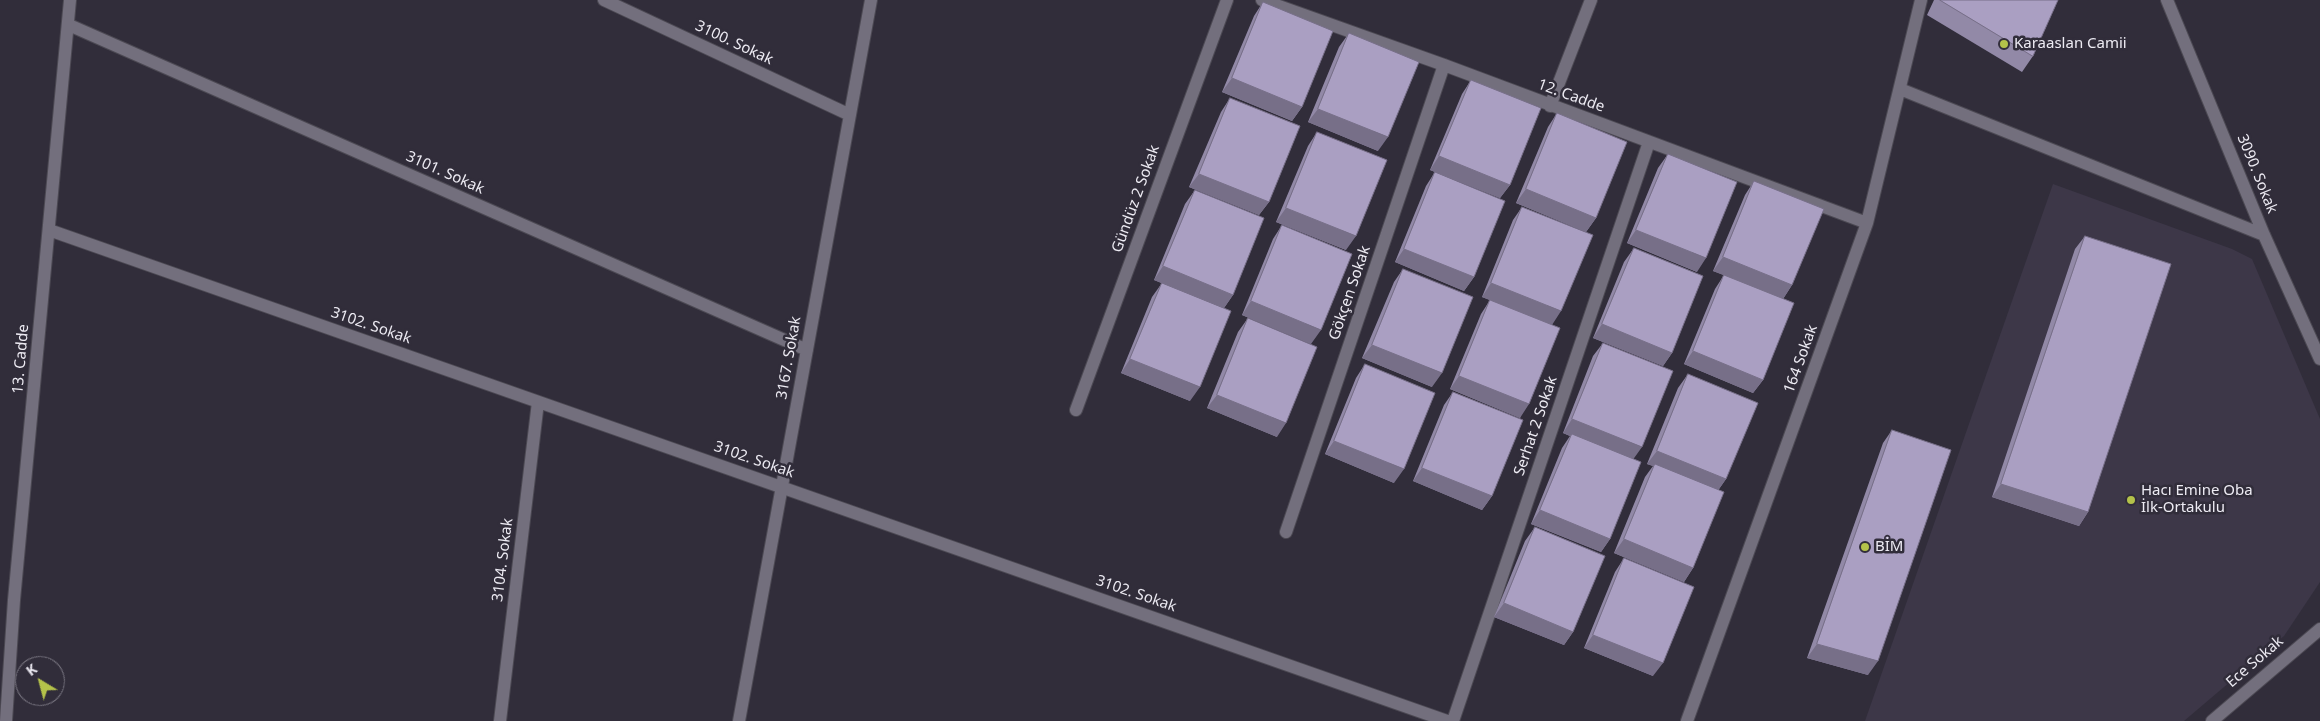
<!DOCTYPE html>
<meta charset="utf-8">
<style>
body{margin:0}
#map{position:relative;width:2320px;height:721px;overflow:hidden;background:#312d3a;font-family:"Noto Sans",sans-serif}
canvas{display:block}
.north{position:absolute;left:15px;top:656px;width:50px;height:50px;box-sizing:border-box;background:#312d3a;border:1px solid #7c7984;border-radius:50%;rotate:323deg;font-size:14px;font-weight:700;line-height:20px;text-align:center;color:#edebf3}
.north::after{content:'';display:block;margin:auto;width:18px;height:22px;background:#b4c24a;clip-path:polygon(50% 0,100% 100%,50% 72%,0 100%)}
</style>
<div id="map">
<canvas width="2320" height="721"></canvas>
<div class="north">K</div>
</div>
<script>
const ctx = document.querySelector('canvas').getContext('2d');
ctx.lineJoin = 'round';
function paint(path, color) {
  ctx.fillStyle = color;
  ctx.fill(path, 'evenodd');
}
function stroke(path, color, width, dash) {
  ctx.strokeStyle = color;
  ctx.lineWidth = width;
  ctx.lineCap = dash ? 'butt' : 'round';
  ctx.setLineDash(dash || []);
  ctx.stroke(path);
}
function label(font, color, halo, rows, align = 'center') {
  ctx.font = font + ' "Noto Sans",sans-serif';
  ctx.lineWidth = 5;
  ctx.setLineDash([]);
  ctx.textBaseline = 'middle';
  ctx.strokeStyle = halo;
  ctx.fillStyle = color;
  for (const [text, x, y, turn = 0] of rows) {
    ctx.save();
    ctx.translate(x, y);
    ctx.rotate((+turn || 0) * Math.PI / 180);
    ctx.textAlign = isNaN(turn) ? turn : align;
    if (halo) ctx.strokeText(text, 0, 0);
    ctx.fillText(text, 0, 0);
    ctx.restore();
  }
}
paint(new Path2D(`
 M 2053,184 L 2232,249 L 2252,259 L 2320,419 L 2320,582 L 2284,636 L 2184,721 L 1865,721 Z`), '#3d3748');
const minor = new Path2D(`
 M 604,0 L 850,115
 M 1262,0 L 1444,65 L 1867,223
 M 2167,0 L 2264,235 L 2320,359
 M 69,25 L 807,350
 M 1900,89 L 2264,235
 M 1550,106 L 1591,0
 M 49,230 L 1447,721
 M 1076,410 L 1227,0
 M 1286,532 L 1444,65
 M 6,721 L 14,600 L 70,0
 M 500,721 L 538,402
 M 739,721 L 871,0
 M 1453,721 L 1649,142
 M 1687,721 L 1867,223 L 1921,0
 M 2212,721 L 2320,629`);
stroke(minor, '#4c4953', 14);
stroke(minor, '#736f7d', 12);
paint(new Path2D(`
 M 1934,0 L 2058,0 L 2033,56 L 2022,72 L 1927,15 Z
 M 1263,2 L 1302,107 L 1292,121 L 1222,92 L 1254,16 Z
 M 1349,33 L 1378,151 L 1308,122 L 1339,47 Z
 M 1471,80 L 1510,185 L 1500,198 L 1430,170 L 1462,94 Z
 M 1230,98 L 1269,202 L 1259,215 L 1189,187 L 1221,112 Z
 M 1557,113 L 1596,218 L 1586,232 L 1516,203 L 1548,127 Z
 M 1317,132 L 1346,250 L 1276,222 L 1308,146 Z
 M 1668,154 L 1697,272 L 1627,243 L 1658,168 Z
 M 1435,172 L 1474,277 L 1464,291 L 1395,262 L 1426,186 Z
 M 1754,181 L 1792,285 L 1783,299 L 1763,380 L 1753,393 L 1684,364 L 1715,289 L 1724,275 L 1713,271 L 1745,195 Z
 M 1195,190 L 1233,295 L 1224,308 L 1154,280 L 1185,204 Z
 M 1522,207 L 1552,325 L 1520,418 L 1450,389 L 1481,314 L 1490,300 L 1482,297 L 1513,220 Z
 M 1282,225 L 1311,344 L 1242,315 L 1273,239 Z
 M 2085,236 L 2088,512 L 2079,526 L 1992,497 L 2075,249 Z
 M 1634,248 L 1672,353 L 1663,366 L 1593,338 L 1624,262 Z
 M 1403,269 L 1432,387 L 1362,358 L 1394,282 Z
 M 1162,283 L 1190,401 L 1121,373 L 1152,297 Z
 M 1248,318 L 1277,437 L 1207,408 L 1238,332 Z
 M 1603,343 L 1633,459 L 1610,539 L 1601,552 L 1531,524 L 1562,448 L 1570,436 L 1563,433 L 1593,356 Z
 M 1365,364 L 1394,483 L 1325,454 L 1356,378 Z
 M 1688,374 L 1726,479 L 1719,489 L 1693,568 L 1684,582 L 1614,553 L 1645,477 L 1653,466 L 1647,464 L 1678,388 Z
 M 1453,392 L 1492,496 L 1482,510 L 1413,481 L 1444,405 Z
 M 1892,430 L 1868,675 L 1807,658 L 1883,443 Z
 M 1535,527 L 1573,632 L 1564,645 L 1494,617 L 1525,541 Z
 M 1624,558 L 1653,676 L 1584,648 L 1615,572 Z`), '#9289a7');
paint(new Path2D(`
 M 1232,78 L 1302,107 L 1292,121 L 1222,92 Z
 M 1318,109 L 1388,137 L 1378,151 L 1308,122 Z
 M 1439,156 L 1510,185 L 1500,198 L 1430,170 Z
 M 1199,174 L 1269,202 L 1259,215 L 1189,187 Z
 M 1526,189 L 1596,218 L 1586,232 L 1516,203 Z
 M 1286,208 L 1356,236 L 1346,250 L 1276,222 Z
 M 1636,230 L 1706,258 L 1697,272 L 1627,243 Z
 M 1404,249 L 1474,277 L 1464,291 L 1395,262 Z
 M 1723,257 L 1792,285 L 1783,299 L 1713,271 Z
 M 1163,266 L 1233,295 L 1224,308 L 1154,280 Z
 M 1491,283 L 1561,311 L 1552,325 L 1482,297 Z
 M 1251,301 L 1321,330 L 1311,344 L 1242,315 Z
 M 1602,324 L 1672,353 L 1663,366 L 1593,338 Z
 M 1372,345 L 1442,373 L 1432,387 L 1362,358 Z
 M 1693,351 L 1763,380 L 1753,393 L 1684,364 Z
 M 1130,359 L 1200,387 L 1190,401 L 1121,373 Z
 M 1459,376 L 1529,404 L 1520,418 L 1450,389 Z
 M 1217,395 L 1286,423 L 1277,437 L 1207,408 Z
 M 1572,419 L 1642,447 L 1632,461 L 1572,434 L 1570,436 L 1563,433 Z
 M 1334,441 L 1404,469 L 1394,483 L 1325,454 Z
 M 1657,451 L 1726,479 L 1717,492 L 1655,464 L 1653,466 L 1647,464 Z
 M 1422,468 L 1492,496 L 1482,510 L 1413,481 Z
 M 2001,484 L 2088,512 L 2079,526 L 1992,497 Z
 M 1540,510 L 1610,539 L 1601,552 L 1531,524 Z
 M 1624,539 L 1693,568 L 1684,582 L 1614,553 Z
 M 1504,603 L 1573,632 L 1564,645 L 1494,617 Z
 M 1593,635 L 1663,663 L 1653,676 L 1584,648 Z
 M 1817,644 L 1878,661 L 1868,675 L 1807,658 Z`), '#776f88');
const building = new Path2D(`
 M 1940,0 L 2058,0 L 2033,56 Z
 M 1263,2 L 1333,31 L 1302,107 L 1232,78 Z
 M 1349,33 L 1419,62 L 1388,137 L 1318,109 Z
 M 1471,80 L 1541,108 L 1510,185 L 1439,156 Z
 M 1230,98 L 1300,126 L 1269,202 L 1199,174 Z
 M 1557,113 L 1627,142 L 1596,218 L 1526,189 Z
 M 1317,132 L 1387,160 L 1356,236 L 1286,208 Z
 M 1668,154 L 1737,182 L 1706,258 L 1636,230 Z
 M 1435,172 L 1505,201 L 1474,277 L 1404,249 Z
 M 1754,181 L 1824,209 L 1792,285 L 1723,257 Z
 M 1195,190 L 1264,218 L 1233,295 L 1163,266 Z
 M 1522,207 L 1593,235 L 1561,311 L 1491,283 Z
 M 1282,225 L 1352,254 L 1321,330 L 1251,301 Z
 M 2085,236 L 2171,264 L 2088,512 L 2001,484 Z
 M 1634,248 L 1703,276 L 1672,353 L 1602,324 Z
 M 1403,269 L 1473,297 L 1442,373 L 1372,345 Z
 M 1724,275 L 1794,303 L 1763,380 L 1693,351 Z
 M 1162,283 L 1231,311 L 1200,387 L 1130,359 Z
 M 1490,300 L 1560,328 L 1529,404 L 1459,376 Z
 M 1248,318 L 1317,347 L 1286,423 L 1217,395 Z
 M 1603,343 L 1673,371 L 1642,447 L 1572,419 Z
 M 1365,364 L 1435,393 L 1404,469 L 1334,441 Z
 M 1688,374 L 1758,403 L 1726,479 L 1657,451 Z
 M 1453,392 L 1523,420 L 1492,496 L 1422,468 Z
 M 1892,430 L 1951,450 L 1878,661 L 1817,644 Z
 M 1572,434 L 1641,462 L 1610,539 L 1540,510 Z
 M 1655,464 L 1724,492 L 1693,568 L 1624,539 Z
 M 1535,527 L 1605,556 L 1573,632 L 1504,603 Z
 M 1624,558 L 1694,587 L 1663,663 L 1593,635 Z`);
paint(building, '#aa9fc2');
stroke(building, '#776f88', 1);
for (const [x, y, r, color] of [
 [2004,44,5,"#b4c24a"],
 [2131,500,5,"#b4c24a"],
 [1865,547,5,"#b4c24a"]
]) {
  const dot = new Path2D();
  dot.arc(x, y, r, 0, 2 * Math.PI);
  ctx.fillStyle = color;
  ctx.fill(dot);
  stroke(dot, '#312d3a', 2);
}
label('15px', '#edebf3', '#312d3a', [
 ["3100. Sokak",734,43,25],
 ["12. Cadde",1571,96,20],
 ["3101. Sokak",445,173,24],
 ["3090. Sokak",2257,174,68],
 ["Gündüz 2 Sokak",1136,199,-70],
 ["Gökçen Sokak",1350,293,-71],
 ["3102. Sokak",371,326,19],
 ["3167. Sokak",789,358,-80],
 ["13. Cadde",21,359,-85],
 ["164 Sokak",1801,359,-70],
 ["Serhat 2 Sokak",1536,426,-71],
 ["3102. Sokak",754,460,19],
 ["3104. Sokak",503,560,-83],
 ["3102. Sokak",1136,594,19],
 ["Ece Sokak",2255,662,-41]
]);
label('15px', '#edebf3', '#312d3a', [
 ["Karaaslan Camii",2014,44],
 ["Hacı Emine Oba",2141,491],
 ["İlk-Ortakulu",2141,508],
 ["BİM",1875,547]
], 'left');
</script>
